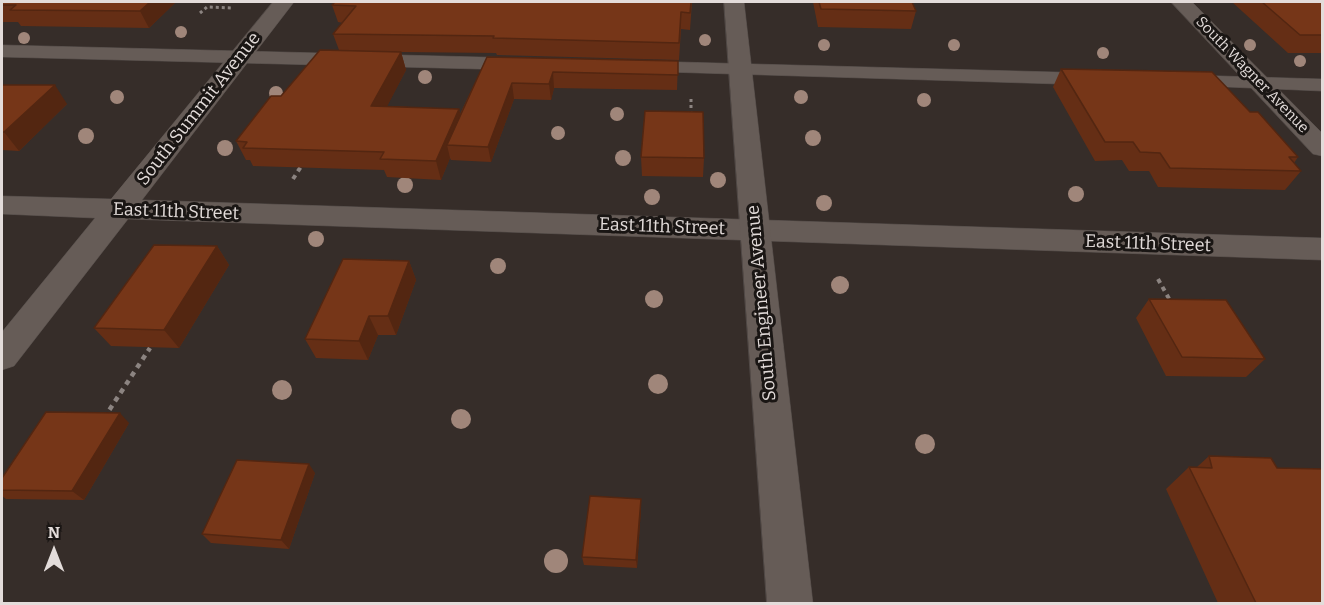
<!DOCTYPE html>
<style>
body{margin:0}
#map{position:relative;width:1324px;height:605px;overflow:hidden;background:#362d29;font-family:Bitter,serif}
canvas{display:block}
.frame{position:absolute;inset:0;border:3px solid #e3dcda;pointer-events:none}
.north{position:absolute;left:24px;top:521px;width:60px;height:60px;-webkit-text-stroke:4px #1a1614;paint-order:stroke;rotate:0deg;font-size:16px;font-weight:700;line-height:24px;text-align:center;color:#e3dcda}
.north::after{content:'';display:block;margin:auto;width:21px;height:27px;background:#e3dcda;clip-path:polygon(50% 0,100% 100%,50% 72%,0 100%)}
</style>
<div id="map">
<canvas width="1324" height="605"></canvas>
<div class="frame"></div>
<div class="north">N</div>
</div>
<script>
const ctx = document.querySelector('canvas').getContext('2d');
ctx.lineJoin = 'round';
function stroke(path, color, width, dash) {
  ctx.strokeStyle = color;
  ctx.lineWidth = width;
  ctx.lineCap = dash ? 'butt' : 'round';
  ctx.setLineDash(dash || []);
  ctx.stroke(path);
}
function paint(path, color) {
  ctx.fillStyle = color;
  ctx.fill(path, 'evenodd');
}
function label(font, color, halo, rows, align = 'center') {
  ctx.font = font + ' Bitter,serif';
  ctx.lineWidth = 6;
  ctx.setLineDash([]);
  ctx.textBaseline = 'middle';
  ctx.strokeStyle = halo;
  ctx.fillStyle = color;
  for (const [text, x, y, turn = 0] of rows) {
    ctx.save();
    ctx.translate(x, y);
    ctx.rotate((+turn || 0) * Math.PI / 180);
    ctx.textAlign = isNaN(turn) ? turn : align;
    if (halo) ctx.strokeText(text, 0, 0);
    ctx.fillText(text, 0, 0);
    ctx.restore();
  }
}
const service = new Path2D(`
 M 2,45 L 519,58 L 526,60 L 529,64 L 526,68 L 519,70 L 2,57 Z
 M 641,61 L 1092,73 L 1099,75 L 1102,79 L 1099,83 L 1092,85 L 634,71 L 631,67 L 634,63 Z
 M 1187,75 L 1322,79 L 1322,91 L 1180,85 L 1177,81 L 1180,77 Z`);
const minor = new Path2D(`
 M 273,2 L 294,2 L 142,200 L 1322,238 L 1322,260 L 128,219 L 14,366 L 2,370 L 2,332 L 95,218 L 2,214 L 2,196 L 111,199 Z
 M 1171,2 L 1192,2 L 1322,133 L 1322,156 L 1313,154 Z`);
const tertiary = new Path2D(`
 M 724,2 L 744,2 L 813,604 L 767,604 Z`);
stroke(service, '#504946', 1);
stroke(minor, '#504946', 1);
stroke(tertiary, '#504946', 1);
stroke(new Path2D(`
 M 200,13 L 207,7 L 233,8
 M 691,99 L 691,116`), '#8c8481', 3, [3, 3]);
stroke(new Path2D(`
 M 293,179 L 302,165
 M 1158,279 L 1172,304`), '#8c8481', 4, [4.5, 4.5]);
stroke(new Path2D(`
 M 104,418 L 150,348`), '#8c8481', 4.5, [5, 5]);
paint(service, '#665c57');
paint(minor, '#665c57');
paint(tertiary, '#665c57');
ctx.fillStyle = '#a0867a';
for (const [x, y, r] of [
 [181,32,6],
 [24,38,6],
 [705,40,6],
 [824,45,6],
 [954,45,6],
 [1250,45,6],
 [1103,53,6],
 [1300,61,6],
 [425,77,7],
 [276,93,7],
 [117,97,7],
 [801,97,7],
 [924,100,7],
 [617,114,7],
 [558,133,7],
 [86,136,8],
 [813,138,8],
 [225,148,8],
 [623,158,8],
 [718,180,8],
 [405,185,8],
 [1076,194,8],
 [652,197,8],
 [824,203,8],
 [316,239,8],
 [498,266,8],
 [840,285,9],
 [654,299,9],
 [658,384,10],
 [282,390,10],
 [461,419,10],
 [925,444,10],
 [556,561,12]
]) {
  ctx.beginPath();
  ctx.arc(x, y, r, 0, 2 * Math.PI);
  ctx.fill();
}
paint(new Path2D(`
 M 2,2 L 176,2 L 149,28 L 21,26 L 18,22 L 2,22 Z
 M 335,2 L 692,2 L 690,30 L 681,29 L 679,60 L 497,55 L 496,53 L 401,52 L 406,70 L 387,106 L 459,109 L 460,114 L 487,57 L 678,61 L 677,90 L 554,88 L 551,100 L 514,99 L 491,162 L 451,160 L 450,158 L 441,180 L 387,177 L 384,170 L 253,166 L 250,160 L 246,160 L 236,141 L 281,96 L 339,50 L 333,34 L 343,23 L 338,22 L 332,5 Z
 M 813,2 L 912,2 L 916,11 L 911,29 L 818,27 Z
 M 1232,2 L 1323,2 L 1323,53 L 1288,53 Z
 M 1061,69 L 1250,112 L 1298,157 L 1294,163 L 1301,171 L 1285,190 L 1158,187 L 1149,171 L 1129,171 L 1122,160 L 1095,161 L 1053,87 Z
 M 2,85 L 67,104 L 19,151 L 2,150 Z
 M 641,157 L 704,158 L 703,177 L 642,176 Z
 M 217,246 L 229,265 L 179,348 L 111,346 L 94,328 Z
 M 409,261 L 416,280 L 396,335 L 378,335 L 368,360 L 316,358 L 305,339 Z
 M 1149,299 L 1265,359 L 1246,377 L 1166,376 L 1136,318 Z
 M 129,423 L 84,500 L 6,499 L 2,496 L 2,478 Z
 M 1209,456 L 1323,603 L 1218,603 L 1166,489 L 1189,467 L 1197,467 Z
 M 315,473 L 289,549 L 211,543 L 202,534 Z
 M 641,499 L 641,508 L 637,568 L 584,565 L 582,557 Z`), '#652e15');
paint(new Path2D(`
 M 150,2 L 176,2 L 149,28 L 140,11 Z
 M 401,52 L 406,70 L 378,124 L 371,106 Z
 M 553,72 L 554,88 L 551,100 L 549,84 Z
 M 512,83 L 514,99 L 491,162 L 488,147 Z
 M 55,85 L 67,104 L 19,151 L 4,132 Z
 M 459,109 L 464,127 L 447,145 L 450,158 L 441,180 L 436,161 Z
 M 217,246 L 229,265 L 179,348 L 164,330 Z
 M 409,261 L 416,280 L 396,335 L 388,316 Z
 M 369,316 L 378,335 L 368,360 L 359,341 Z
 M 120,413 L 129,423 L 84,500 L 72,491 Z
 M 309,464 L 315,473 L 289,549 L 281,540 Z
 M 641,499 L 641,508 L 637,568 L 636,560 Z`), '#532611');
const building = new Path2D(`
 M 2,2 L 150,2 L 140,11 L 10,10 L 16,5 L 2,5 Z
 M 335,2 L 691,2 L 690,13 L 681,12 L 679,43 L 493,38 L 494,36 L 333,34 L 356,6 L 332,5 Z
 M 819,2 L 912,2 L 916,11 L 821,9 Z
 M 1262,2 L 1323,2 L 1323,35 L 1300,35 Z
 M 320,50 L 401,52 L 371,106 L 459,109 L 436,161 L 380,159 L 384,152 L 243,148 L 247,142 L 236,141 L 271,96 L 281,96 Z
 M 487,57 L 678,61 L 678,75 L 553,72 L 549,84 L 512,83 L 488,147 L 447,145 Z
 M 1061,69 L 1212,72 L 1250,112 L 1258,112 L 1298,157 L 1289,157 L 1301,171 L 1170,168 L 1160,153 L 1140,152 L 1133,142 L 1105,142 Z
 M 2,85 L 55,85 L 4,132 L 2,132 Z
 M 645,111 L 703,112 L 704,158 L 641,157 Z
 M 154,245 L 217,246 L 164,330 L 94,328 Z
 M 343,259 L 409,261 L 388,316 L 369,316 L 359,341 L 305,339 Z
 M 1149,299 L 1226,300 L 1265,359 L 1182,357 Z
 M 46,412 L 120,413 L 72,491 L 2,490 L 2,478 Z
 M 1209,456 L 1271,458 L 1277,468 L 1323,469 L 1323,603 L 1256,603 L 1189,467 L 1212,468 Z
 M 237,460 L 309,464 L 281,540 L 202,534 Z
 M 590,496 L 641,499 L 636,560 L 582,557 Z`);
paint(building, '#763618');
stroke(building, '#532611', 1.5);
label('15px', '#e3dcda', '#1a1614', [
 ["South Wagner Avenue",1252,75,46]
]);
label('18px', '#e3dcda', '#1a1614', [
 ["South Summit Avenue",199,109,-52],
 ["East 11th Street",176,212,2],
 ["East 11th Street",662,227,2],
 ["East 11th Street",1148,244,2],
 ["South Engineer Avenue",762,303,-95]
]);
</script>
